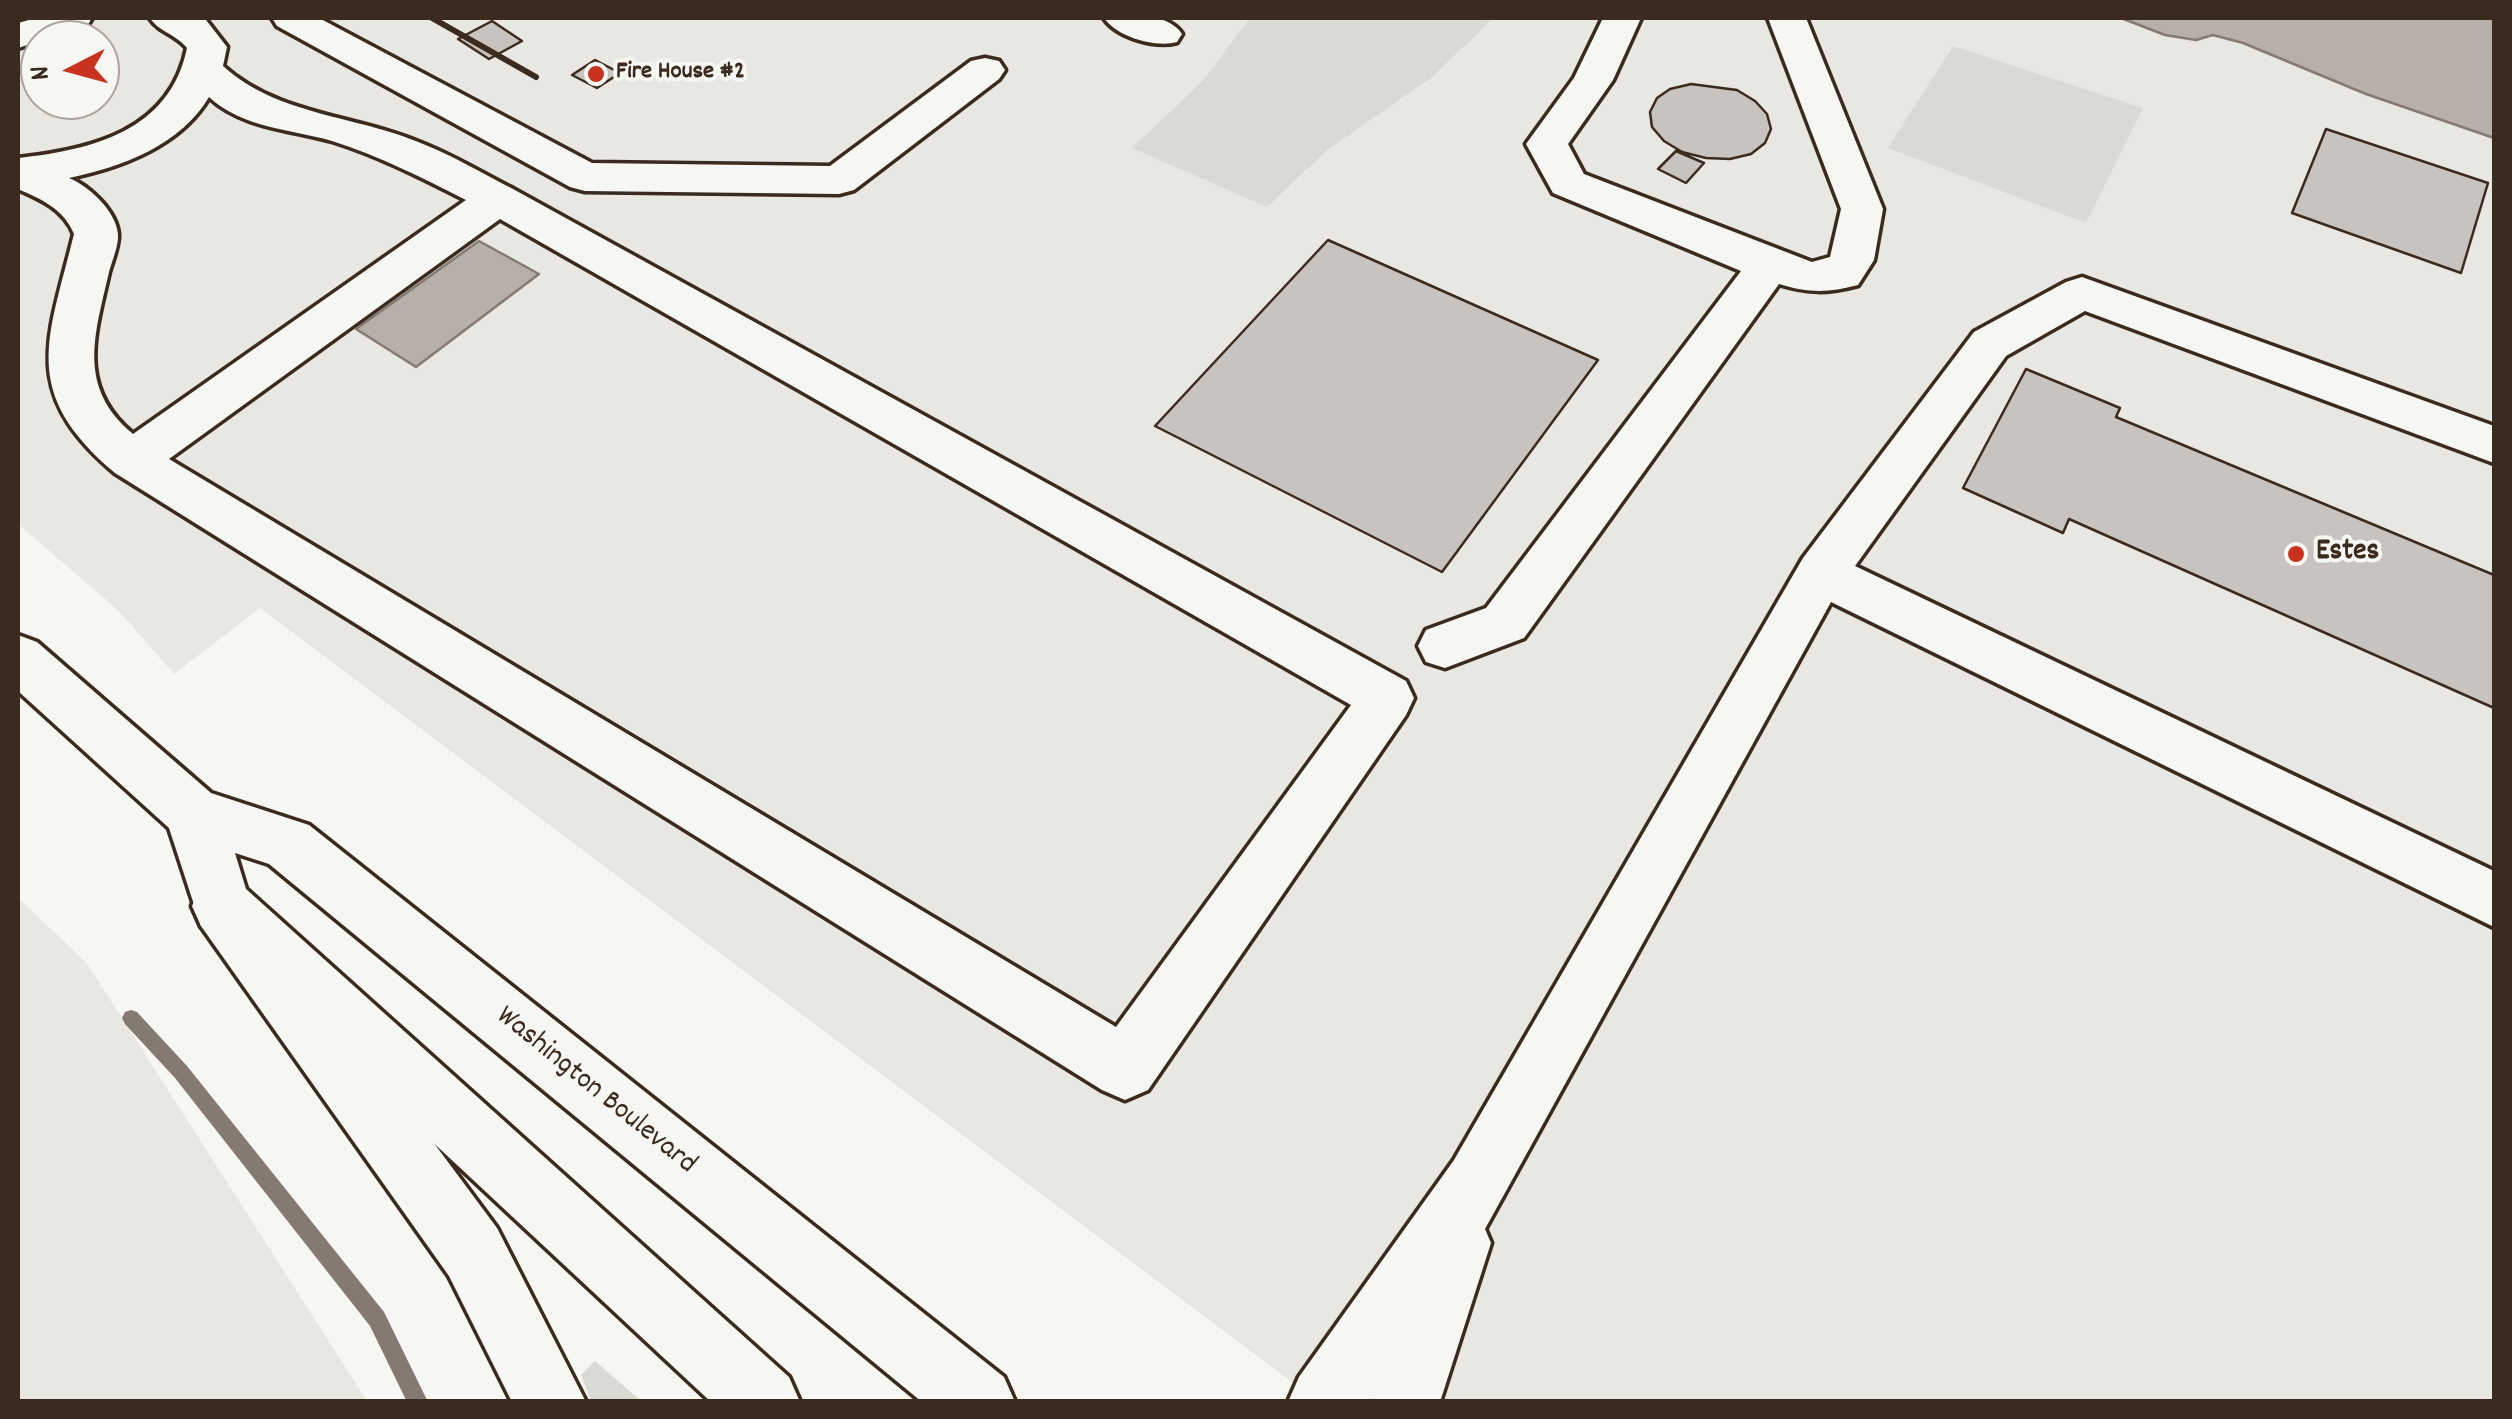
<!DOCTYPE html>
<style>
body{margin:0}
#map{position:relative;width:2512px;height:1419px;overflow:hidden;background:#f6f6f2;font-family:Dekko,sans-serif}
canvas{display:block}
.frame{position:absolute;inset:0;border:20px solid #3b2a1e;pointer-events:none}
.north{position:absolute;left:20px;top:20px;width:100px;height:100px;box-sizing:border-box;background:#f6f6f2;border:2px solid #aba49d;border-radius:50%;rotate:264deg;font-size:28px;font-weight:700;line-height:40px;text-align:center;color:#3b2a1e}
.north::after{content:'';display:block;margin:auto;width:35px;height:45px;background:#c8321e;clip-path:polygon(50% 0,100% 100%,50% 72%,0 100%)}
</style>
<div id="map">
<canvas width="2512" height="1419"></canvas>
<div class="frame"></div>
<div class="north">N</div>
</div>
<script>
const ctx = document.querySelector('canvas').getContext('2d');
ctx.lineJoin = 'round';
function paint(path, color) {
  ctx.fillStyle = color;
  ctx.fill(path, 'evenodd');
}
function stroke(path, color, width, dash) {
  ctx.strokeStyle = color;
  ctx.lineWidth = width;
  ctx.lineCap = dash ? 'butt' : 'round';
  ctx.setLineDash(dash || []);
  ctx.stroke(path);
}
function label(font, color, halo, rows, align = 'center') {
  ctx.font = font + ' Dekko,sans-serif';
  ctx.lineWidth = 8;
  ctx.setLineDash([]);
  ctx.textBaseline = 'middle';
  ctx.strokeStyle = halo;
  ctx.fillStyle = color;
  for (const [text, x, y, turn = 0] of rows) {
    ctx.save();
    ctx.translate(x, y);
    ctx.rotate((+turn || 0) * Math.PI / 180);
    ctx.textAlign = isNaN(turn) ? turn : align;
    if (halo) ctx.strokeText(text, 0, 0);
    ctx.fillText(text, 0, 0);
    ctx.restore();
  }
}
paint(new Path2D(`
 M 18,18 L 2494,18 L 2494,1401 L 1317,1401 L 260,608 L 174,674 L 118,610 L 18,524 ZM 40,40 L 100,40 L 100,100 L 40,100 Z
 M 18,898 L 86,962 L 367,1401 L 18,1401 Z`), '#e8e7e2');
paint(new Path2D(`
 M 1250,18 L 1493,18 L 1432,77 L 1327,150 L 1267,207 L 1132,148 L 1203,81 Z
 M 1953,46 L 2143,108 L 2086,223 L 1888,148 Z
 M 595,1361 L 641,1401 L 591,1401 L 581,1375 Z`), '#dad9d3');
const water = new Path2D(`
 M 2121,18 L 2490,18 L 2494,19 L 2494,138 L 2366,94 L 2243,43 L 2213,35 L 2196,40 L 2165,35 Z
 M 479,241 L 539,274 L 416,367 L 356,329 Z`);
paint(water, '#b6b0a9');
stroke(water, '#857a71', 2.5);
paint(new Path2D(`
 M 131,1010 L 137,1012 L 187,1066 L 384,1312 L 428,1402 L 407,1402 L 370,1326 L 175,1078 L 125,1024 L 122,1018 L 125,1012 Z`), '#857a71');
const building = new Path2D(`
 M 492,21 L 522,41 L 489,59 L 458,39 Z
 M 595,60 L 620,73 L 597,88 L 572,75 Z
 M 1691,84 L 1737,90 L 1755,101 L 1767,114 L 1771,129 L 1765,143 L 1751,154 L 1730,159 L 1706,158 L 1682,152 L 1664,141 L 1652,127 L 1650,112 L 1657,98 L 1670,89 Z
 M 2326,129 L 2488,183 L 2461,273 L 2292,213 Z
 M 1676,151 L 1704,163 L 1686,183 L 1658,169 Z
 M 1328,240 L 1598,360 L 1442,572 L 1155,426 Z
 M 2026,369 L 2120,408 L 2116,417 L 2494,575 L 2494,708 L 2069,519 L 2063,533 L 1963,488 Z`);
paint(building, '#c8c3be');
stroke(building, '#3b2a1e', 2.5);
const minor = new Path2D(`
 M 36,18 L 92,18 L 87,26 L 18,48 L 18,23 Z
 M 150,18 L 206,20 L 227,47 L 223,66 C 278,116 356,115 423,144 C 454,156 483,174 513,189 L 1406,681 L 1414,698 L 1406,715 L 1148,1090 L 1125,1100 L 1102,1090 L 115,473 C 19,392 48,340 74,234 C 64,209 41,199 18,189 L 18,158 C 92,150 170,131 187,48 C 176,34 159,32 150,18 ZM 209,97 C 242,128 291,129 332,141 C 380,156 422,178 466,200 L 133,434 C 76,387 95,334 109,272 C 112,261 119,245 118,234 C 116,211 89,186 69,178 C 122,167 181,145 209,97 ZM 500,219 L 1351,705 L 1116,1027 L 169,459 Z
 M 272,18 L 319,18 L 592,163 L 830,166 L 971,61 L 985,58 L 999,61 L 1005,70 L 999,79 L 854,190 L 839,194 L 585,191 L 570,187 L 277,26 Z
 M 1104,18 C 1128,17 1167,11 1182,34 L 1177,42 C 1155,48 1117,37 1104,18 Z
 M 1603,18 L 1641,18 L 1613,80 L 1568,144 L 1584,174 L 1812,262 L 1830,257 L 1841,209 L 1768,18 L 1806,18 L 1883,209 L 1874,260 L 1858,285 C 1828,293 1808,293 1779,284 L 1524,638 L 1445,668 L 1426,662 L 1418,646 L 1426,630 L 1486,608 L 1741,271 L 1553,193 L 1526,144 L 1574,78 Z
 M 2082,277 L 2494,426 L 2494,463 L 2085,311 L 2006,356 L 1855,566 L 2494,871 L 2494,927 L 1831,602 L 1485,1229 L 1491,1243 L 1440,1402 L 1368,1402 L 1370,1398 L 1367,1402 L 1288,1402 L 1299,1377 L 1454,1160 L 1803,558 L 1974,332 L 2066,282 Z`);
const major = new Path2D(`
 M 18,635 L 37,642 L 211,793 L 309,825 L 1004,1377 L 1015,1402 L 922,1402 L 269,864 L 235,853 L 246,889 L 789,1377 L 800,1402 L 711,1402 L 201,926 L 169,828 L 18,691 Z`);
const highway = new Path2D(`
 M 222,878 L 243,886 L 497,1228 L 586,1402 L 512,1402 L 449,1276 L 201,926 L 192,906 L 201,886 Z`);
stroke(minor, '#3b2a1e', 7);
stroke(major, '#3b2a1e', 7);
stroke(highway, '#3b2a1e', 7);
paint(minor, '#f6f6f2');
paint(major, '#f6f6f2');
paint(highway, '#f6f6f2');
stroke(new Path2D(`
 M 432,18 L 536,77`), '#3b2a1e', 6);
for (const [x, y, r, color] of [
 [596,74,10,"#c8321e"],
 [2296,554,10,"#c8321e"]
]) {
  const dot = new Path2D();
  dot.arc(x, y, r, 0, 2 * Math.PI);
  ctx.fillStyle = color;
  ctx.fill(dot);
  stroke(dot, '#f6f6f2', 4);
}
label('bold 25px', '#3b2a1e', '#f6f6f2', [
 ["Fire House #2",616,74]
], 'left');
label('bold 30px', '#3b2a1e', '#f6f6f2', [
 ["Estes",2316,554]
], 'left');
label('30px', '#3b2a1e', '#f6f6f2', [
 ["Washington Boulevard",595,1092,39]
]);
</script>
